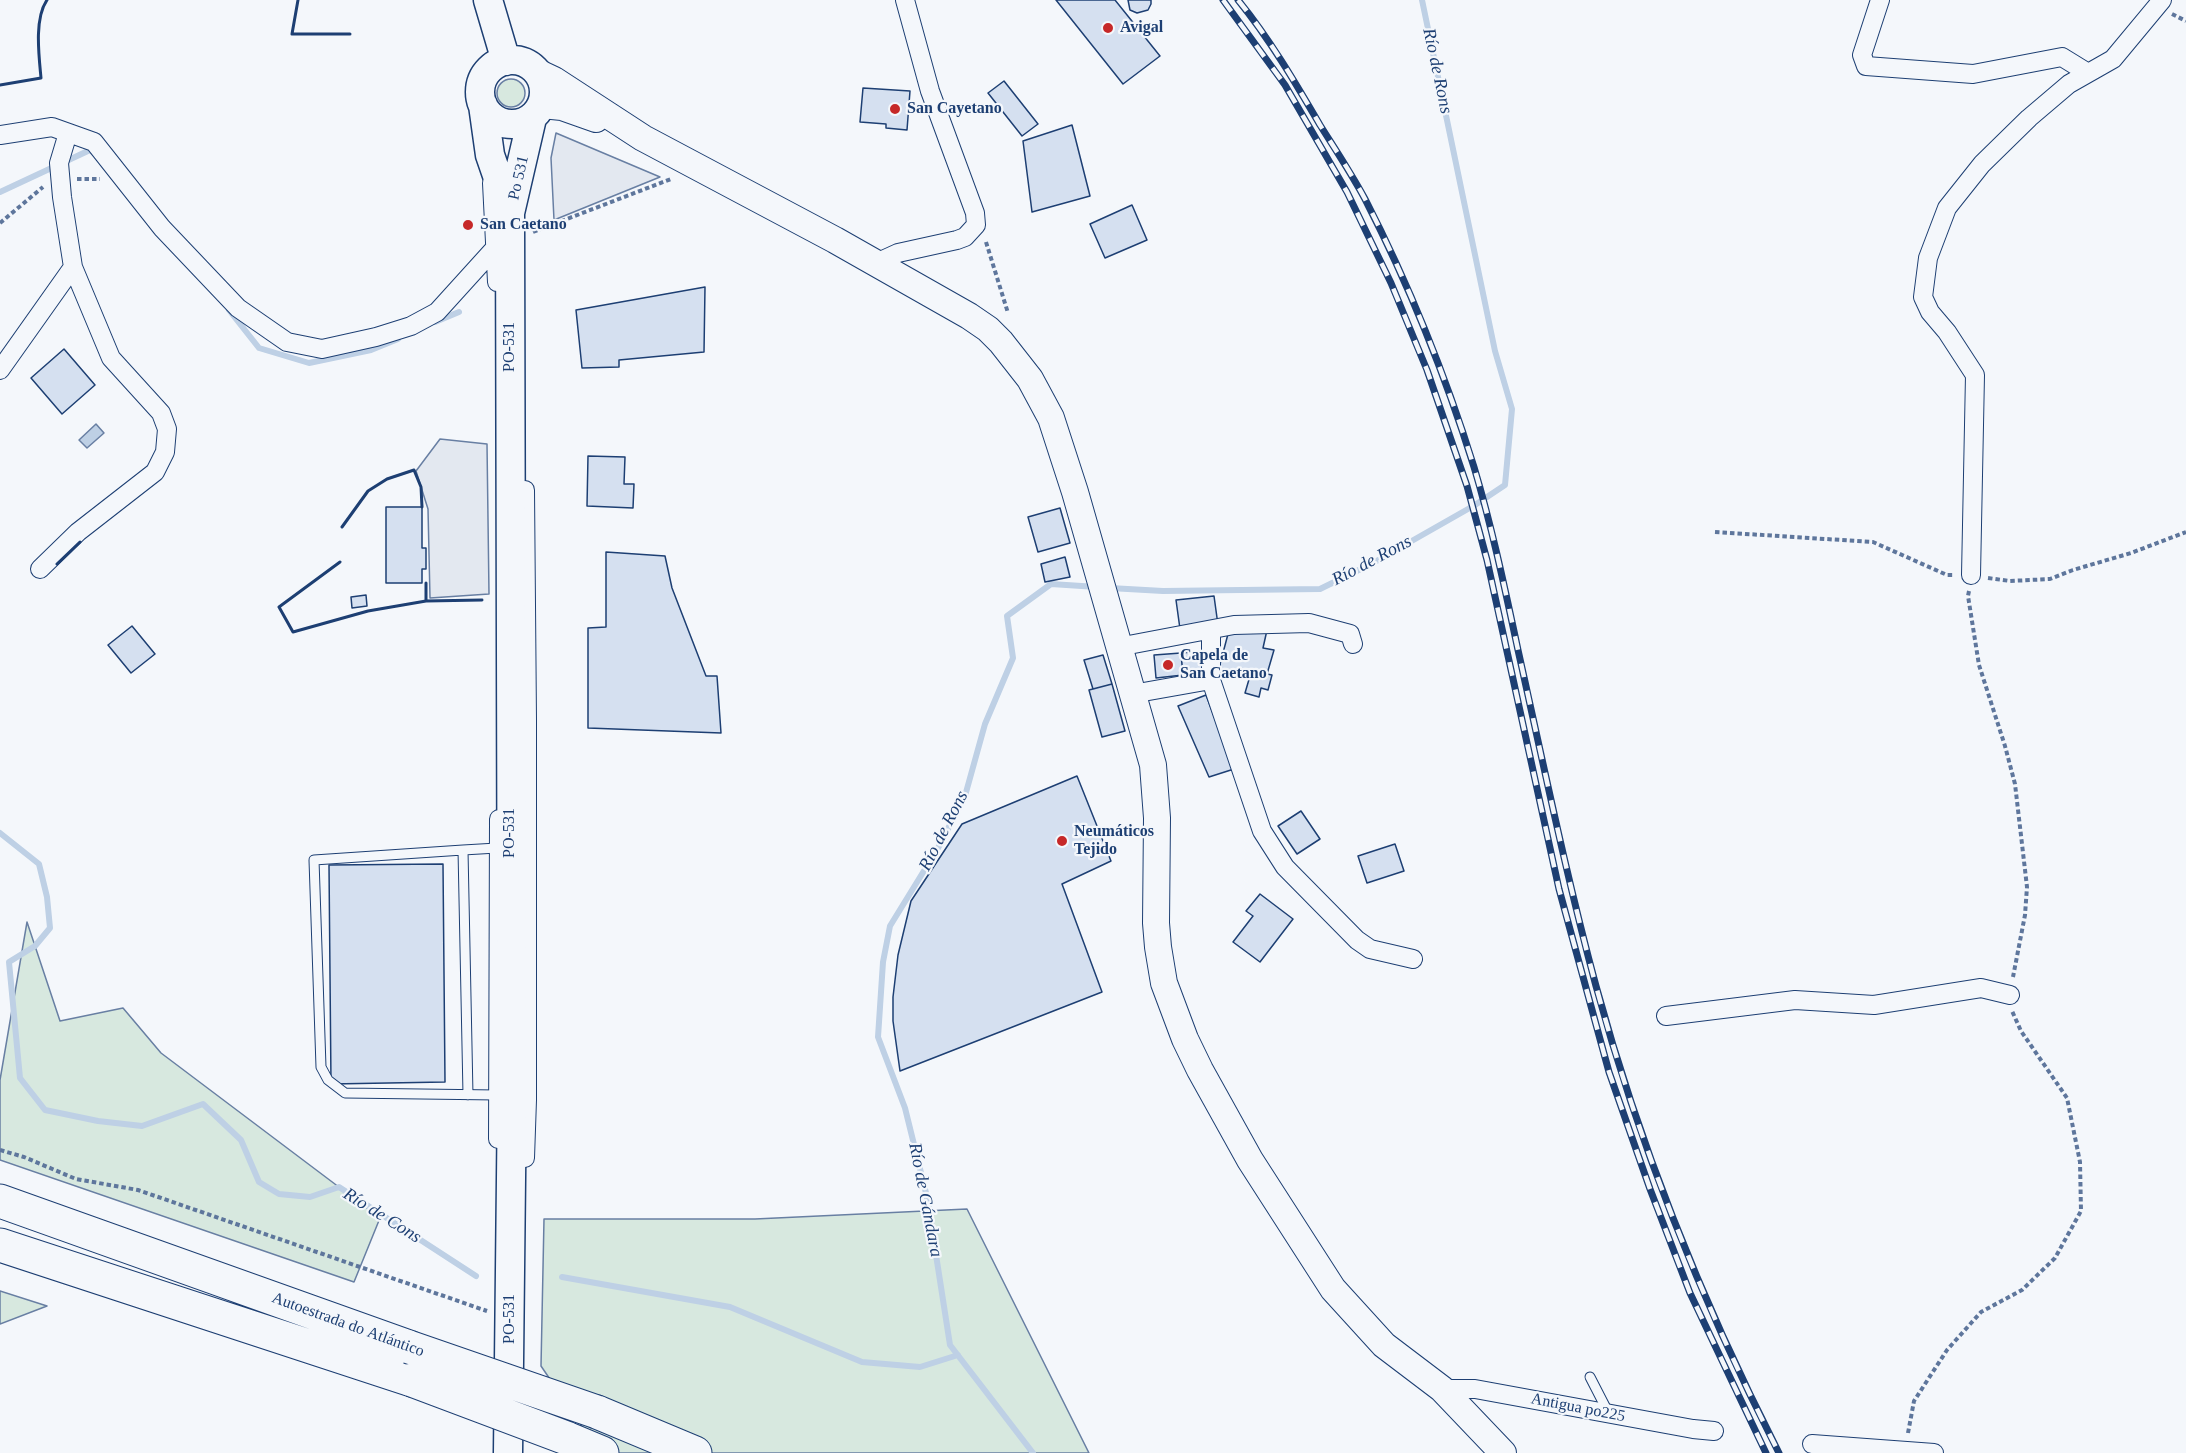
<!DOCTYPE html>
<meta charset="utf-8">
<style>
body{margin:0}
canvas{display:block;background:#f4f7fb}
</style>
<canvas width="2186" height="1453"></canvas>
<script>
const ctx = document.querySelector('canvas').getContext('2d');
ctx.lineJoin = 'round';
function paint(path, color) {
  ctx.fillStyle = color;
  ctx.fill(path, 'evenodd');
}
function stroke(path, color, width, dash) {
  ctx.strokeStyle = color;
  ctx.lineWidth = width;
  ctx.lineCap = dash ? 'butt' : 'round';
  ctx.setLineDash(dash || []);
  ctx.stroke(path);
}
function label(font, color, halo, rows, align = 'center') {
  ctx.font = font + ' Georgia,serif';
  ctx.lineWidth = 4.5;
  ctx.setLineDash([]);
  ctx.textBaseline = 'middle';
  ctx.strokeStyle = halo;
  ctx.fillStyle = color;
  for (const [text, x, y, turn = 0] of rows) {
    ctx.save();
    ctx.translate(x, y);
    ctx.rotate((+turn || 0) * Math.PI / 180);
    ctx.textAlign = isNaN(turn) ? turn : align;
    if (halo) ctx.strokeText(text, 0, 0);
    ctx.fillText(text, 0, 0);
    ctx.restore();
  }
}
const green = new Path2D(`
 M497 93a14 14 0 1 1 28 0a14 14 0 1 1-28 0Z
 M 27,922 L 60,1021 L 123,1008 L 161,1053 L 380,1218 L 354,1282 L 0,1160 L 0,1080 Z
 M 967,1209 L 1089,1453 L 600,1453 L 541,1366 L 544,1219 L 755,1219 Z
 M 0,1291 L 47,1306 L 0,1324 Z`);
paint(green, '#d7e8df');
stroke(green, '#687fa3', 1.5);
const parking = new Path2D(`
 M 556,133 L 660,177 L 554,220 L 551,158 Z
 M 440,439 L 487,444 L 489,594 L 430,598 L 428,509 L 416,471 Z`);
paint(parking, '#e3e8f0');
stroke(parking, '#687fa3', 1.5);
const water = new Path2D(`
 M 96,424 L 104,433 L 87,448 L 79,440 Z`);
paint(water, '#bed0e5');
stroke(water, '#687fa3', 1.5);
stroke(new Path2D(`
 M 0,192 L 90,150 L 96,155
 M 229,310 L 259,348 L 309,363 L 371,350 L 398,339
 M 435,322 L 459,312
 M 1110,588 L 1163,591 L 1320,589 L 1373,563 L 1475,505 L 1505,485 L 1512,409 L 1495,351 L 1422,0
 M 0,833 L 39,864 L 47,897 L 50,928 L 35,946 L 9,962 L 20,1078 L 45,1110 L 98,1121 L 142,1126 L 203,1104 L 241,1140 L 259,1182 L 279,1194 L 310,1197 L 339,1187 L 476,1276
 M 562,1277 L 730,1307 L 862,1362 L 920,1367 L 958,1355
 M 1033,1453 L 950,1345 L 927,1197 L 905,1108 L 878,1037 L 883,962 L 890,926 L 938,848 L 965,796 L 985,724 L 1013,658 L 1007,616 L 1051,584 L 1097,587`), '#bed0e5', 6);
const building = new Path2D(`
 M 1056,0 L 1115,0 L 1160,56 L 1123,84 Z
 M 1128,0 L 1151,0 L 1151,4 L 1148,10 L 1137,13 L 1130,10 Z
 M 1004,81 L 1038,124 L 1022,136 L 988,93 Z
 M 863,88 L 910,91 L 907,130 L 886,128 L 886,124 L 860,122 Z
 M 1072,125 L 1090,196 L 1032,212 L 1023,141 Z
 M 1132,205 L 1147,240 L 1105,258 L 1090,224 Z
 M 705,287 L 704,352 L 619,360 L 619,367 L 582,368 L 576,310 Z
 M 64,349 L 95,385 L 62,414 L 31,378 Z
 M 588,456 L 625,457 L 624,484 L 634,484 L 633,508 L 587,506 Z
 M 386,507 L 422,507 L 422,548 L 426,548 L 426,569 L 422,569 L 422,583 L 386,583 Z
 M 1060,508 L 1070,543 L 1038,552 L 1028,517 Z
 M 606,552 L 665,556 L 672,588 L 706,676 L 717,676 L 721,733 L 588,728 L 588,628 L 606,627 Z
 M 1065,557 L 1070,577 L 1045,582 L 1041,564 Z
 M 366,595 L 367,606 L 352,608 L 351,597 Z
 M 1214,596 L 1218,625 L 1180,629 L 1176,600 Z
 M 132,626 L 155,654 L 131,673 L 108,645 Z
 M 1267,630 L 1263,648 L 1274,650 L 1267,674 L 1272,675 L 1268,690 L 1261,688 L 1259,697 L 1245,693 L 1250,676 L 1219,668 L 1228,634 Z
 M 1204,651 L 1206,678 L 1183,677 L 1181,653 Z
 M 1181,653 L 1183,675 L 1156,678 L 1154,655 Z
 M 1103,655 L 1112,684 L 1093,689 L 1084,660 Z
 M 1112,684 L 1125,731 L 1102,737 L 1089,690 Z
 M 1206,695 L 1234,769 L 1209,777 L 1178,706 Z
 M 1077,776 L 1111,861 L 1062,884 L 1102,992 L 900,1071 L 893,1021 L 893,997 L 898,955 L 911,901 L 962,824 Z
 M 1301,811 L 1320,839 L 1297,854 L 1278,826 Z
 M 1395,844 L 1404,871 L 1367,883 L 1358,856 Z
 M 443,864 L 445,1082 L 331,1084 L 329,865 Z
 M 1260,894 L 1293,919 L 1260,962 L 1233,942 L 1253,916 L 1246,911 Z`);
paint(building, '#d5e0f0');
stroke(building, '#1d3f73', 1.5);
const lane = new Path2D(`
 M 463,850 L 314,860 L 321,1067 L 328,1080 L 345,1093 L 497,1095
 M 468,1095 L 463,850 L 497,848
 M 1590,1377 L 1608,1412`);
const street = new Path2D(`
 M 1880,0 L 1862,55 L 1866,66 L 1973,74 L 2062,57 L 2088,73
 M 0,135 L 52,127 L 94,142 L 162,228 L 238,308 L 287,342 L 322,349 L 376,337 L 411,326 L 437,312 L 495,248
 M 492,183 L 497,282
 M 876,263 L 898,253 L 957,240 L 965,237 L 976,225 L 975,213 L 930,91 L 905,0
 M 0,370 L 73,267
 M 525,490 L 527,720 L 527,1100 L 525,1158
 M 40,569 L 78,532 L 155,472 L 165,452 L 167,429 L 161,413 L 111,358 L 73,267 L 62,197 L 59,163 L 68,133
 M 1971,575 L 1975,375 L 1947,332 L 1930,312 L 1923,297 L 1928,258 L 1947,208 L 1982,164 L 2029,118 L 2069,84 L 2113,59 L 2162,0
 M 1211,630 L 1211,680 L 1262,831 L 1285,867 L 1357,940 L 1370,949 L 1413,959
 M 1118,647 L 1234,625 L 1309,623 L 1350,634 L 1353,644
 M 1132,694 L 1211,680
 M 1666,1016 L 1795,1000 L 1874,1005 L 1981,988 L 2010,995
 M 498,1139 L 499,819
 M 1442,1389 L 1475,1389 L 1693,1429 L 1714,1431
 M 1812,1444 L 1934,1453`);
const secondary = new Path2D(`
 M 537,72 L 554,80 L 643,138 L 835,240 L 969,316 L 988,329 L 1001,342 L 1030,379 L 1051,418 L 1075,492 L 1153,765 L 1157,818 L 1156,923 L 1158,947 L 1164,983 L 1185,1039 L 1200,1070 L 1250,1160 L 1333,1289 L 1384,1345 L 1442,1389 L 1503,1453
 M 542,105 L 562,107 L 596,119`);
const primary = new Path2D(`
 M 488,0 L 506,61
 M480 92a32 32 0 1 1 64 0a32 32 0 1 1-64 0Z
 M 483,105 L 490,155 L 510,213
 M 508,1453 L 512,1087 L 510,213 L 532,118`);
const highway = new Path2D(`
 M 0,1201 L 409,1347
 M 0,1245 L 412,1380
 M 597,1412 L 695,1453
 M 566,1438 L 602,1453`);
stroke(lane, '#1d3f73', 11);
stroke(street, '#1d3f73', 20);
stroke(secondary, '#1d3f73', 28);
stroke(primary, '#1d3f73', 31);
stroke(highway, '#1d3f73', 35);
stroke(new Path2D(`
 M 2172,14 L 2186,21
 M 77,179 L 100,179
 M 0,223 L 43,187
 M 533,232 L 671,179
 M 986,242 L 1008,313
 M 1715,532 L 1873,542 L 1947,575 L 1954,575
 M 1988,578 L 2010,581 L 2050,579 L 2073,570 L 2131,553 L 2186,532
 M 1969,591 L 1968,596 L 1979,665 L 2005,746 L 2015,784 L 2027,887 L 2025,915 L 2013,977
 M 0,1150 L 24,1157 L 76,1179 L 138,1190 L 487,1311
 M 1908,1433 L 1914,1401 L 1947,1350 L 1981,1312 L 2022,1290 L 2055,1258 L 2081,1211 L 2080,1162 L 2067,1098 L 2021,1031 L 2012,1011`), '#5e769c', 4, [4.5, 3]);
stroke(lane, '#f4f7fb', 9);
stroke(street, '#f4f7fb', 18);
stroke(secondary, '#f4f7fb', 26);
stroke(primary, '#f4f7fb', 28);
stroke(highway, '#f4f7fb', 33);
const rail = new Path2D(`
 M 1223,0 L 1285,85 L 1347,192 L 1391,283 L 1427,370 L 1467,486 L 1487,560 L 1559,889 L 1609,1072 L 1650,1189 L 1690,1293 L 1766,1453
 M 1238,0 C 1269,38 1295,82 1320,125 C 1335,149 1351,173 1365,199 C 1409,285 1445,374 1474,467 C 1492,527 1505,589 1518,650 C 1543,762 1566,875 1596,986 C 1640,1148 1703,1304 1779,1453`);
stroke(rail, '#1d3f73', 7);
stroke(rail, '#f4f7fb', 4.5, [14]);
const highwayBridge = new Path2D(`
 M 409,1347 L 597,1412
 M 412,1380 L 566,1438`);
stroke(highwayBridge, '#1d3f73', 35, []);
stroke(highwayBridge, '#f4f7fb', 33);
stroke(new Path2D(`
 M 298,0 L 292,34 L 350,34
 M 0,85 L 41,78 C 39,56 34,19 47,0
 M 342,527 L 368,491 L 387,479 L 414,470 L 421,487 L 422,507
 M 340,562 L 279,607 L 293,632 L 368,611 L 426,601 L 482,600
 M 57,564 L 80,542
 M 426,601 L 426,583`), '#1d3f73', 3);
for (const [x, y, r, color] of [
 [1108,28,6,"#c62828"],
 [895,109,6,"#c62828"],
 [468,225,6,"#c62828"],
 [1168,665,6,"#c62828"],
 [1062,841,6,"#c62828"]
]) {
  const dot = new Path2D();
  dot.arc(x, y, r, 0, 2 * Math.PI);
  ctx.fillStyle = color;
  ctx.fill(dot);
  stroke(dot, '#f4f7fb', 2);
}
label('bold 16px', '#1d3f73', '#f4f7fb', [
 ["Avigal",1120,28],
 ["San Cayetano",907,109],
 ["San Caetano",480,225],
 ["Capela de",1180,656],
 ["San Caetano",1180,674],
 ["Neumáticos",1074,832],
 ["Tejido",1074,850]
], 'left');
label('16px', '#1d3f73', '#f4f7fb', [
 ["Po 531",519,178,-77],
 ["PO-531",510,347,-90],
 ["PO-531",510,833,-90],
 ["PO-531",510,1319,-90],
 ["Autoestrada do Atlántico",348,1325,20],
 ["Antigua po225",1578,1408,11]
]);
label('italic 18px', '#1d3f73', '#f4f7fb', [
 ["Río de Rons",1437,71,78],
 ["Río de Rons",1372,561,-28],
 ["Río de Rons",944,831,-63],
 ["Río de Gándara",925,1200,79],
 ["Río de Cons",382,1216,32]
]);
</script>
